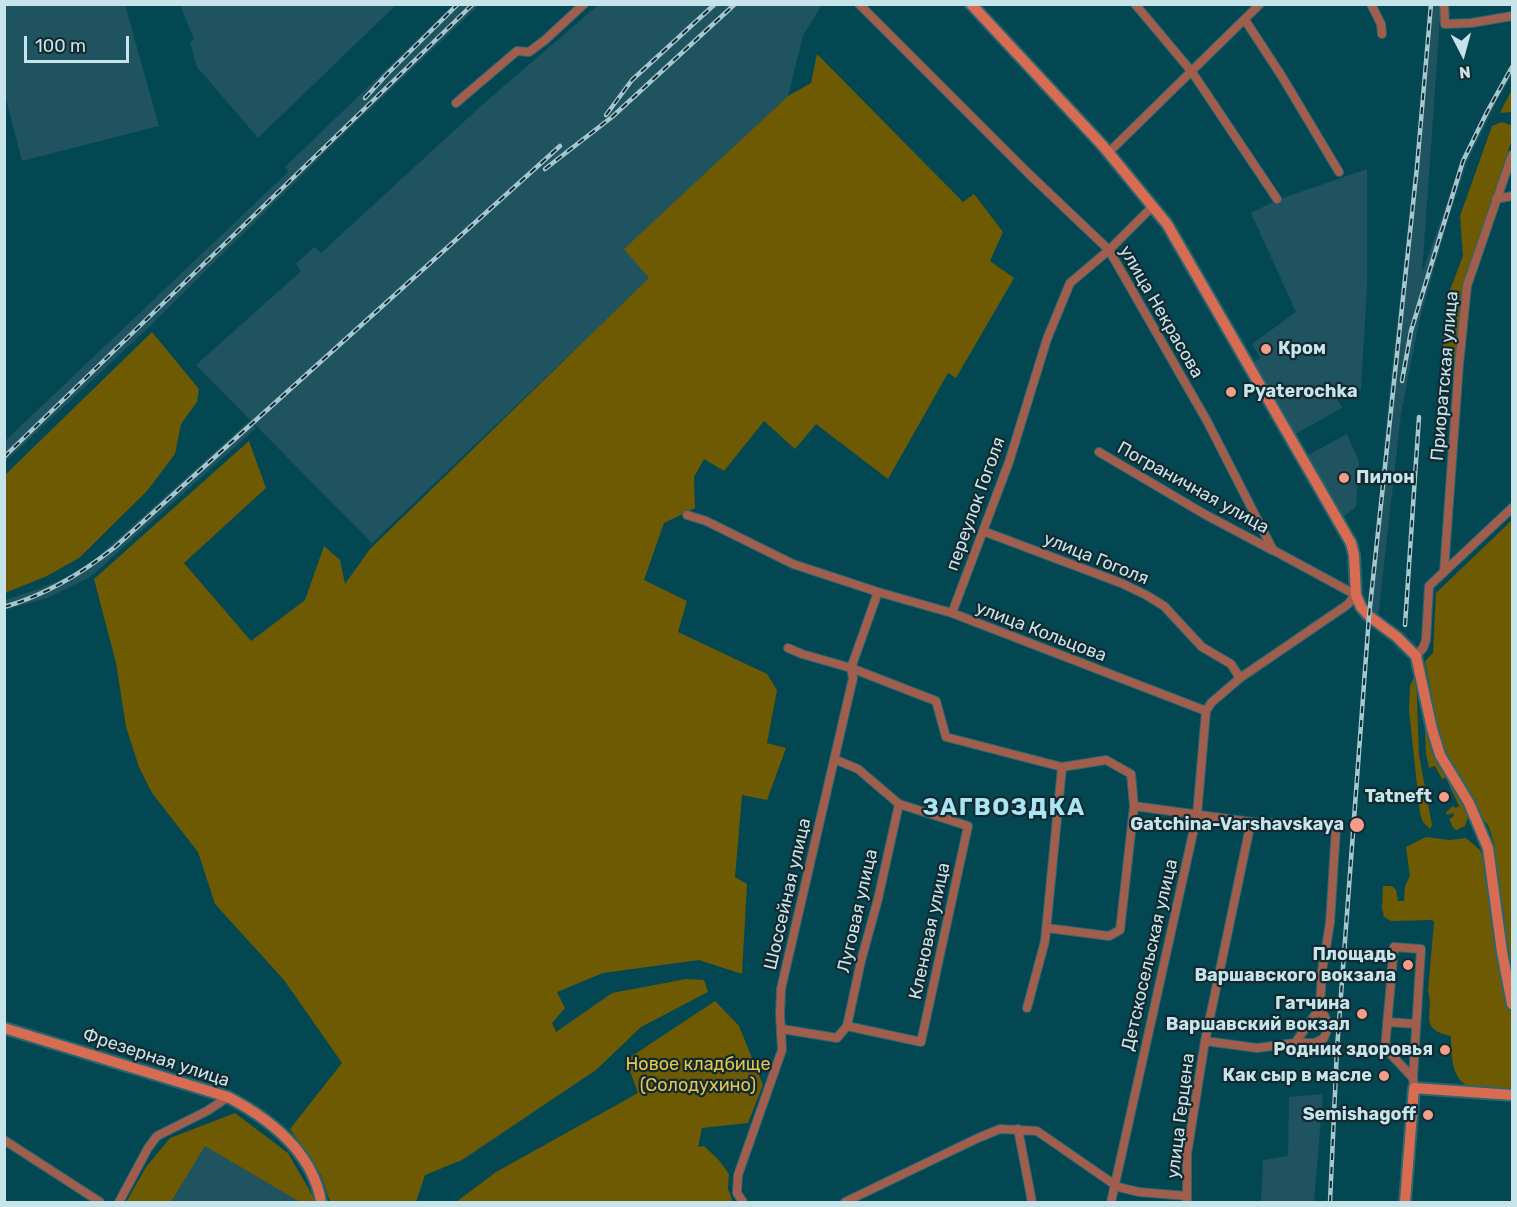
<!DOCTYPE html>
<meta charset="utf-8">
<style>
body{margin:0}
#map{position:relative;width:1517px;height:1207px;overflow:hidden;background:#034753;font-family:Rubik,sans-serif}
canvas{display:block}
.frame{position:absolute;inset:0;border:6px solid #c7e4eb;pointer-events:none}
.north{position:absolute;left:1433px;top:24px;width:60px;height:60px;-webkit-text-stroke:4px #11292f;paint-order:stroke;rotate:174deg;font-size:16px;font-weight:700;line-height:24px;text-align:center;color:#c7e4eb}
.north::after{content:'';display:block;margin:auto;width:21px;height:27px;background:#c7e4eb;clip-path:polygon(50% 0,100% 100%,50% 72%,0 100%)}
.scale{position:absolute;left:24px;top:36px;width:105px;height:27px;box-sizing:border-box;border:3px solid #c7e4eb;border-top:0;padding-left:8px;font-size:18px;line-height:21px;white-space:nowrap;color:#c7e4eb;-webkit-text-stroke:4px #11292f;paint-order:stroke}
</style>
<div id="map">
<canvas width="1517" height="1207"></canvas>
<div class="frame"></div>
<div class="north">N</div>
<div class="scale">100 m</div>
</div>
<script>
const ctx = document.querySelector('canvas').getContext('2d');
ctx.lineJoin = 'round';
function paint(path, color) {
  ctx.fillStyle = color;
  ctx.fill(path, 'evenodd');
}
function stroke(path, color, width, dash) {
  ctx.strokeStyle = color;
  ctx.lineWidth = width;
  ctx.lineCap = dash ? 'butt' : 'round';
  ctx.setLineDash(dash || []);
  ctx.stroke(path);
}
function label(font, color, halo, rows, align = 'center') {
  ctx.font = font + ' Rubik,sans-serif';
  ctx.lineWidth = 4.5;
  ctx.setLineDash([]);
  ctx.textBaseline = 'middle';
  ctx.strokeStyle = halo;
  ctx.fillStyle = color;
  for (const [text, x, y, turn = 0] of rows) {
    ctx.save();
    ctx.translate(x, y);
    ctx.rotate((+turn || 0) * Math.PI / 180);
    ctx.textAlign = isNaN(turn) ? turn : align;
    if (halo) ctx.strokeText(text, 0, 0);
    ctx.fillText(text, 0, 0);
    ctx.restore();
  }
}
paint(new Path2D(`
 M 4,5 L 125,5 L 159,126 L 22,161 L 5,95 Z
 M 180,5 L 180,4 L 396,5 L 258,138 L 197,67 L 190,43 L 194,39 Z
 M 453,5 L 479,5 L 347,131 L 149,327 L 5,462 L 5,441 L 289,171 L 285,167 Z
 M 598,5 L 820,5 L 821,6 L 803,36 L 788,96 L 625,249 L 650,278 L 372,543 L 196,365 L 301,271 L 296,264 L 314,247 L 321,253 L 482,105 Z
 M 1429,5 L 1441,5 L 1422,273 L 1462,161 L 1485,111 L 1512,63 L 1512,75 L 1499,97 L 1467,162 L 1445,230 L 1419,322 L 1401,414 L 1377,628 L 1368,627 L 1390,386 L 1415,168 Z
 M 1367,169 L 1367,286 L 1361,390 L 1329,384 L 1342,408 L 1294,435 L 1252,363 L 1260,358 L 1252,344 L 1296,312 L 1251,213 L 1277,200 Z
 M 249,421 L 256,428 L 90,577 L 47,598 L 5,610 L 5,600 L 41,588 L 82,571 Z
 M 1347,434 L 1359,462 L 1356,507 L 1343,517 L 1308,455 Z
 M 1323,1094 L 1314,1202 L 1261,1202 L 1263,1160 L 1288,1156 L 1289,1097 Z
 M 205,1145 L 300,1202 L 171,1202 Z`), '#1e535f');
paint(new Path2D(`
 M 817,54 L 963,202 L 974,194 L 1003,232 L 990,261 L 1014,278 L 956,378 L 948,373 L 888,479 L 816,424 L 795,449 L 764,421 L 724,471 L 704,459 L 694,477 L 695,508 L 664,523 L 644,580 L 687,601 L 678,632 L 767,674 L 777,690 L 767,743 L 786,748 L 767,800 L 742,795 L 735,877 L 747,884 L 742,974 L 699,960 L 603,973 L 557,992 L 565,1008 L 552,1023 L 556,1032 L 612,993 L 686,979 L 704,980 L 708,992 L 641,1027 L 596,1070 L 462,1160 L 425,1175 L 416,1202 L 330,1202 L 321,1175 L 290,1129 L 342,1063 L 284,980 L 215,904 L 198,852 L 152,793 L 139,767 L 126,727 L 116,663 L 94,579 L 249,441 L 266,488 L 184,563 L 251,641 L 305,600 L 324,546 L 340,560 L 345,584 L 370,549 L 649,278 L 624,249 L 788,96 L 811,83 Z
 M 1512,92 L 1512,112 L 1500,113 L 1510,93 Z
 M 1502,122 L 1511,125 L 1512,139 L 1465,286 L 1455,360 L 1444,361 L 1443,344 L 1447,298 L 1463,256 L 1460,216 L 1492,126 Z
 M 152,332 L 199,389 L 197,402 L 181,424 L 175,454 L 147,491 L 79,558 L 47,576 L 5,593 L 5,475 Z
 M 1512,520 L 1512,988 L 1494,870 L 1495,846 L 1488,825 L 1477,812 L 1442,751 L 1425,661 L 1433,653 L 1436,593 Z
 M 1416,673 L 1419,755 L 1432,825 L 1430,829 L 1423,822 L 1420,813 L 1409,710 L 1410,686 Z
 M 1424,713 L 1458,793 L 1469,814 L 1465,826 L 1457,830 L 1454,829 L 1449,819 L 1454,816 L 1453,813 L 1447,815 L 1446,812 L 1453,806 L 1456,808 L 1459,806 L 1446,778 L 1442,779 L 1435,766 L 1429,768 L 1426,754 Z
 M 1426,837 L 1449,840 L 1466,838 L 1480,850 L 1487,865 L 1507,1001 L 1512,1012 L 1512,1091 C 1501,1090 1480,1091 1470,1087 C 1451,1080 1451,1053 1451,1036 C 1417,1029 1435,1013 1428,991 L 1434,922 L 1432,920 L 1391,921 L 1384,917 L 1382,908 L 1383,886 L 1392,886 L 1396,890 L 1398,901 L 1404,901 L 1405,886 L 1410,876 L 1406,847 Z
 M 715,1001 L 739,1026 L 763,1085 L 748,1123 L 702,1128 L 698,1147 L 704,1146 L 718,1159 L 729,1174 L 728,1189 L 733,1202 L 456,1202 L 496,1172 L 638,1093 L 626,1060 Z
 M 235,1113 L 288,1153 L 314,1198 L 315,1202 L 300,1202 L 205,1146 L 171,1202 L 126,1202 L 146,1167 L 170,1138 Z`), '#6d5a02');
const street = new Path2D(`
 M 1135,4 L 1192,72 L 1277,199
 M 1371,4 L 1381,24 L 1382,34
 M 1444,4 L 1445,24 L 1471,23 L 1512,16
 M 1245,20 L 1281,75 L 1339,172
 M 456,103 L 517,51 L 529,52 L 545,40 L 584,4
 M 1109,152 L 1260,4
 M 1496,199 L 1512,196
 M 1099,452 L 1206,515 L 1272,550
 M 687,515 L 706,521 L 793,564 L 878,592 L 952,613 L 1206,711 L 1211,703 L 1240,678 L 1347,605 L 1356,595 L 1273,550 L 1207,421 L 1109,250 L 1028,173 L 859,4
 M 983,531 L 1121,583 L 1146,595 L 1164,606 L 1202,647 L 1231,664 L 1240,678
 M 1444,571 L 1459,364 L 1467,286 L 1512,155
 M 952,613 L 1009,462 L 1047,339 L 1070,283 L 1109,250 L 1153,206
 M 788,648 L 802,654 L 851,668 L 936,701 L 946,737 L 1062,767 L 1106,760 L 1131,774 L 1134,806 L 1120,930 L 1109,936 L 1047,928
 M 1416,656 L 1423,648 L 1426,640 L 1429,586 L 1512,508
 M 834,759 L 858,769 L 899,804 L 968,826 L 921,1042 L 847,1026
 M 1134,806 L 1251,822 L 1336,828 L 1330,923 L 1322,971 L 1320,1008 L 1326,1019 L 1328,1028 L 1324,1038 L 1315,1043 L 1295,1043 L 1257,1048 L 1205,1041
 M 1027,1008 L 1045,941 L 1062,767
 M 1387,1022 L 1416,1024
 M 782,1029 L 837,1038 L 847,1026 L 861,961 L 878,899 L 899,804
 M 1295,1043 L 1320,1008
 M 1413,1078 L 1385,1048 L 1394,947 L 1421,949 L 1413,1078 L 1414,1088
 M 1018,1129 L 1032,1202
 M 4,1140 L 100,1202
 M 119,1202 L 148,1148 L 157,1136 L 207,1111 L 228,1097
 M 743,1202 L 737,1193 L 738,1175 L 782,1050 L 780,1014 L 781,989 L 853,678 L 851,668 L 878,592
 M 845,1202 L 978,1138 L 1000,1129 L 1037,1131 L 1118,1187 L 1139,1192 L 1187,1196
 M 1111,1202 L 1197,815 L 1206,711
 M 1187,1202 L 1187,1154 L 1205,1041 L 1251,822`);
const secondary = new Path2D(`
 M 971,4 L 1103,146 L 1167,224 L 1351,543 L 1354,555 L 1356,595 L 1361,607 L 1369,616 L 1397,637 L 1416,656 L 1432,729 L 1440,755 L 1469,803 L 1488,848 L 1502,952 L 1512,1004
 M 4,1028 L 228,1097 C 270,1119 313,1153 321,1202
 M 1405,1202 L 1414,1088 L 1512,1095`);
stroke(street, '#2a6671', 10);
stroke(secondary, '#2a6671', 14);
stroke(street, '#a25e4d', 8);
stroke(secondary, '#d86c52', 10);
const rail = new Path2D(`
 M 365,98 L 387,74 L 458,4
 M 606,115 L 632,80 L 715,4
 M 545,169 L 612,117 L 735,4
 M 1402,381 L 1411,331 L 1463,161 L 1487,112 L 1512,67
 M 4,457 L 473,4
 M 4,607 C 46,595 81,574 115,547 L 560,146
 M 1405,625 L 1419,417
 M 1330,1202 L 1337,1049 L 1369,616 L 1417,167 L 1431,4`);
stroke(rail, '#a4c8d0', 4.5);
stroke(rail, '#11292f', 2, [7]);
for (const [x, y, r, color] of [
 [1266,349,6,"#f49e89"],
 [1231,392,6,"#f49e89"],
 [1344,478,6,"#f49e89"],
 [1444,797,6,"#f49e89"],
 [1357,825,8,"#f49e89"],
 [1408,965,6,"#f49e89"],
 [1362,1014,6,"#f49e89"],
 [1445,1050,6,"#f49e89"],
 [1384,1076,6,"#f49e89"],
 [1428,1115,6,"#f49e89"]
]) {
  const dot = new Path2D();
  dot.arc(x, y, r, 0, 2 * Math.PI);
  ctx.fillStyle = color;
  ctx.fill(dot);
  stroke(dot, '#11292f', 2);
}
label('18px', '#c7e4eb', '#11292f', [
 ["улица Некрасова",1161,312,60],
 ["Приоратская улица",1445,376,-85],
 ["Пограничная улица",1193,488,29],
 ["переулок Гоголя",976,504,-70],
 ["улица Гоголя",1096,559,22],
 ["улица Кольцова",1041,632,21],
 ["Шоссейная улица",788,894,-77],
 ["Луговая улица",858,911,-77],
 ["Кленовая улица",930,931,-78],
 ["Детскосельская улица",1150,955,-77],
 ["Фрезерная улица",156,1058,18],
 ["улица Герцена",1181,1116,-83]
]);
label('bold 18px', '#c7e4eb', '#11292f', [
 ["Кром",1278,349,"left"],
 ["Pyaterochka",1243,392,"left"],
 ["Пилон",1356,478,"left"],
 ["Tatneft",1432,797],
 ["Gatchina-Varshavskaya",1344,825],
 ["Площадь",1396,955],
 ["Варшавского вокзала",1396,976],
 ["Гатчина",1350,1004],
 ["Варшавский вокзал",1350,1025],
 ["Родник здоровья",1433,1050],
 ["Как сыр в масле",1372,1076],
 ["Semishagoff",1416,1115]
], 'right');
label('18px', '#e6c64c', '#11292f', [
 ["Новое кладбище",698,1065],
 ["(Солодухино)",698,1086]
]);
ctx.letterSpacing = '1.5px';
label('bold 24px', '#a9e5f3', '#11292f', [
 ["ЗАГВОЗДКА",1004,808]
]);
ctx.letterSpacing = '0px';
</script>
